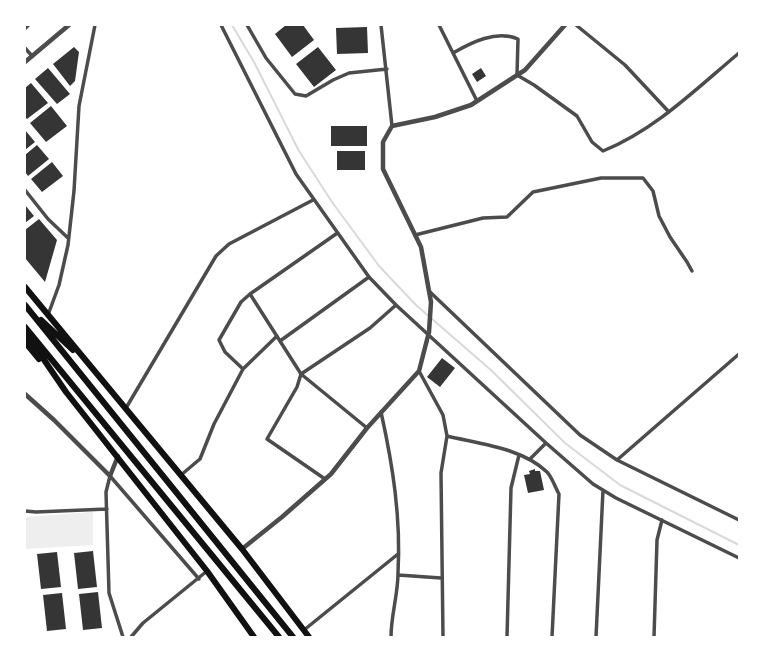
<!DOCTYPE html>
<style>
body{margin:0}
#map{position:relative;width:764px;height:662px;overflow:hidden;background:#fff;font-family:Signika,sans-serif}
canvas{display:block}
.frame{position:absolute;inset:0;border:26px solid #fff;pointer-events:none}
</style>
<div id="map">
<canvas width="764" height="662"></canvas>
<div class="frame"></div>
</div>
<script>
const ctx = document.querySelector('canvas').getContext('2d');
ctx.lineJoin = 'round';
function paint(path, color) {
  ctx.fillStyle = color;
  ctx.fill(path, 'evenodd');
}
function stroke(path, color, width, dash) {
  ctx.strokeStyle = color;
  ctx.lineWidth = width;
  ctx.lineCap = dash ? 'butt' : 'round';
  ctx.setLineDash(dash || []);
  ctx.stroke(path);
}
paint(new Path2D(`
 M 93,512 L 93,545 L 25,549 L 25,517 Z`), '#eee');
stroke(new Path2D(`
 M 232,25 L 254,62 L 299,151 L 332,202 L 379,266 L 416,305 L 492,371 L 565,443 L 620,485 L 739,545`), '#d9d9d9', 2);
paint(new Path2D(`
 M 286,25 L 303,25 L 314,40 L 292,57 L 275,34 Z
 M 367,27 L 368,53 L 337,54 L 336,28 Z
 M 74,47 L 79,52 L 75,81 L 70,86 L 53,64 Z
 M 318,47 L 336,70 L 314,87 L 296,64 Z
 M 48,68 L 70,94 L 57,104 L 35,79 Z
 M 481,68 L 486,76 L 477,82 L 472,74 Z
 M 31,83 L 48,103 L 27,119 L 25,117 L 25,88 Z
 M 51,106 L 67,126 L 46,142 L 30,123 Z
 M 331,126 L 367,126 L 367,146 L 331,146 Z
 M 25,130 L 35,142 L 25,150 Z
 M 37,145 L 49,159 L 28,176 L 25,172 L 25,155 Z
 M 337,151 L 365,151 L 365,170 L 337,170 Z
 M 52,162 L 63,176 L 42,192 L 31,179 Z
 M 25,205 L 34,216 L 25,223 Z
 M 39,219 L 57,240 L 45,282 L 25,258 L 25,230 Z
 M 442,358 L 455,368 L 440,387 L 427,377 Z
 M 535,469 L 535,471 L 540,471 L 544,490 L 528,493 L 524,475 L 530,474 L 529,471 Z
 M 93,551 L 97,587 L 78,589 L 74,553 Z
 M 57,552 L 61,587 L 41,589 L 37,554 Z
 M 98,592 L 102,628 L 83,630 L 79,594 Z
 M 62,593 L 66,629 L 47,631 L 43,595 Z`), '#353535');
stroke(new Path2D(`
 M 628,25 L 629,25`), '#4c4c4c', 1.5);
stroke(new Path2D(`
 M 221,25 L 296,174 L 369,277 L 396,305 L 546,443 L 593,484 L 616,498 L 739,558
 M 247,25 L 266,58 L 295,94 L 306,96 L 333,80 L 349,73 L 387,69
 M 381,25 L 392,126
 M 439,25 L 477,101
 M 576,25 L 625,65 L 669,112
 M 25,48 L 32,56
 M 453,53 C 472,42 496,30 518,39 L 517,75 L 534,85 L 577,116 L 592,142 L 603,151 C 655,130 696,89 739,53
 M 25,190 L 48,219 L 68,238
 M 415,235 L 483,218 L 507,217 L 533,192 L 601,178 L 643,178 L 653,191 L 659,216 L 670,237 L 687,262 L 692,271
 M 429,291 L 580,435 L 617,460 L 739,520
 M 250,294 L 301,374 L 367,428
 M 48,315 L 59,285 L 68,245 L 74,191 L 79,106 L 95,25
 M 277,336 L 243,369 L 225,352 L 219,340 L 241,302 L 250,294 L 336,234
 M 280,341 L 369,277
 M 419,371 L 443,415 L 447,436 L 441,473 L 443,637
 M 126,408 L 216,256 L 229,244 L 313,200
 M 381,412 C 393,466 401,518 398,573 C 398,595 391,615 391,637
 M 447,436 C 480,444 522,448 547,472 C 552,477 555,487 559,494 L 552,637
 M 530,459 L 546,443
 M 617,460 L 739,354
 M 181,475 L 200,459 L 214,424 L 243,369
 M 110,476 L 106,492 L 109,593 L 123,637
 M 110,476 L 199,579
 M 325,479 L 267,439 L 297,387 L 301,374 L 370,328 L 396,305
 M 25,511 L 36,512 L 107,509
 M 398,575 L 441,578
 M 304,630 L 398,554
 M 131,637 L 143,623 L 207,571
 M 507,637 L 511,488 L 519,455
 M 596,637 L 603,490
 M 654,637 L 657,540 L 662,520`), '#4c4c4c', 3.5);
stroke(new Path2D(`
 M 25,28 L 28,25
 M 25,62 L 69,25
 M 25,394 L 54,420 L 110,476 L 118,456
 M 242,549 L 282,517 L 331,474 L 367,428 L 419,371 L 429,332 L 431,302 L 421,247 L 383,169 L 383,142 L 392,126 L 435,117 L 471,105 L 525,70 L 565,25`), '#4c4c4c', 4.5);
stroke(new Path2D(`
 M 25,287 L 242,549 L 309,637
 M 25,305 L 293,637
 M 41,320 L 73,350
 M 25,327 L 279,637
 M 25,332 L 66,392 L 207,571 L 254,637
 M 25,342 L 39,359`), '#111', 6);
</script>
